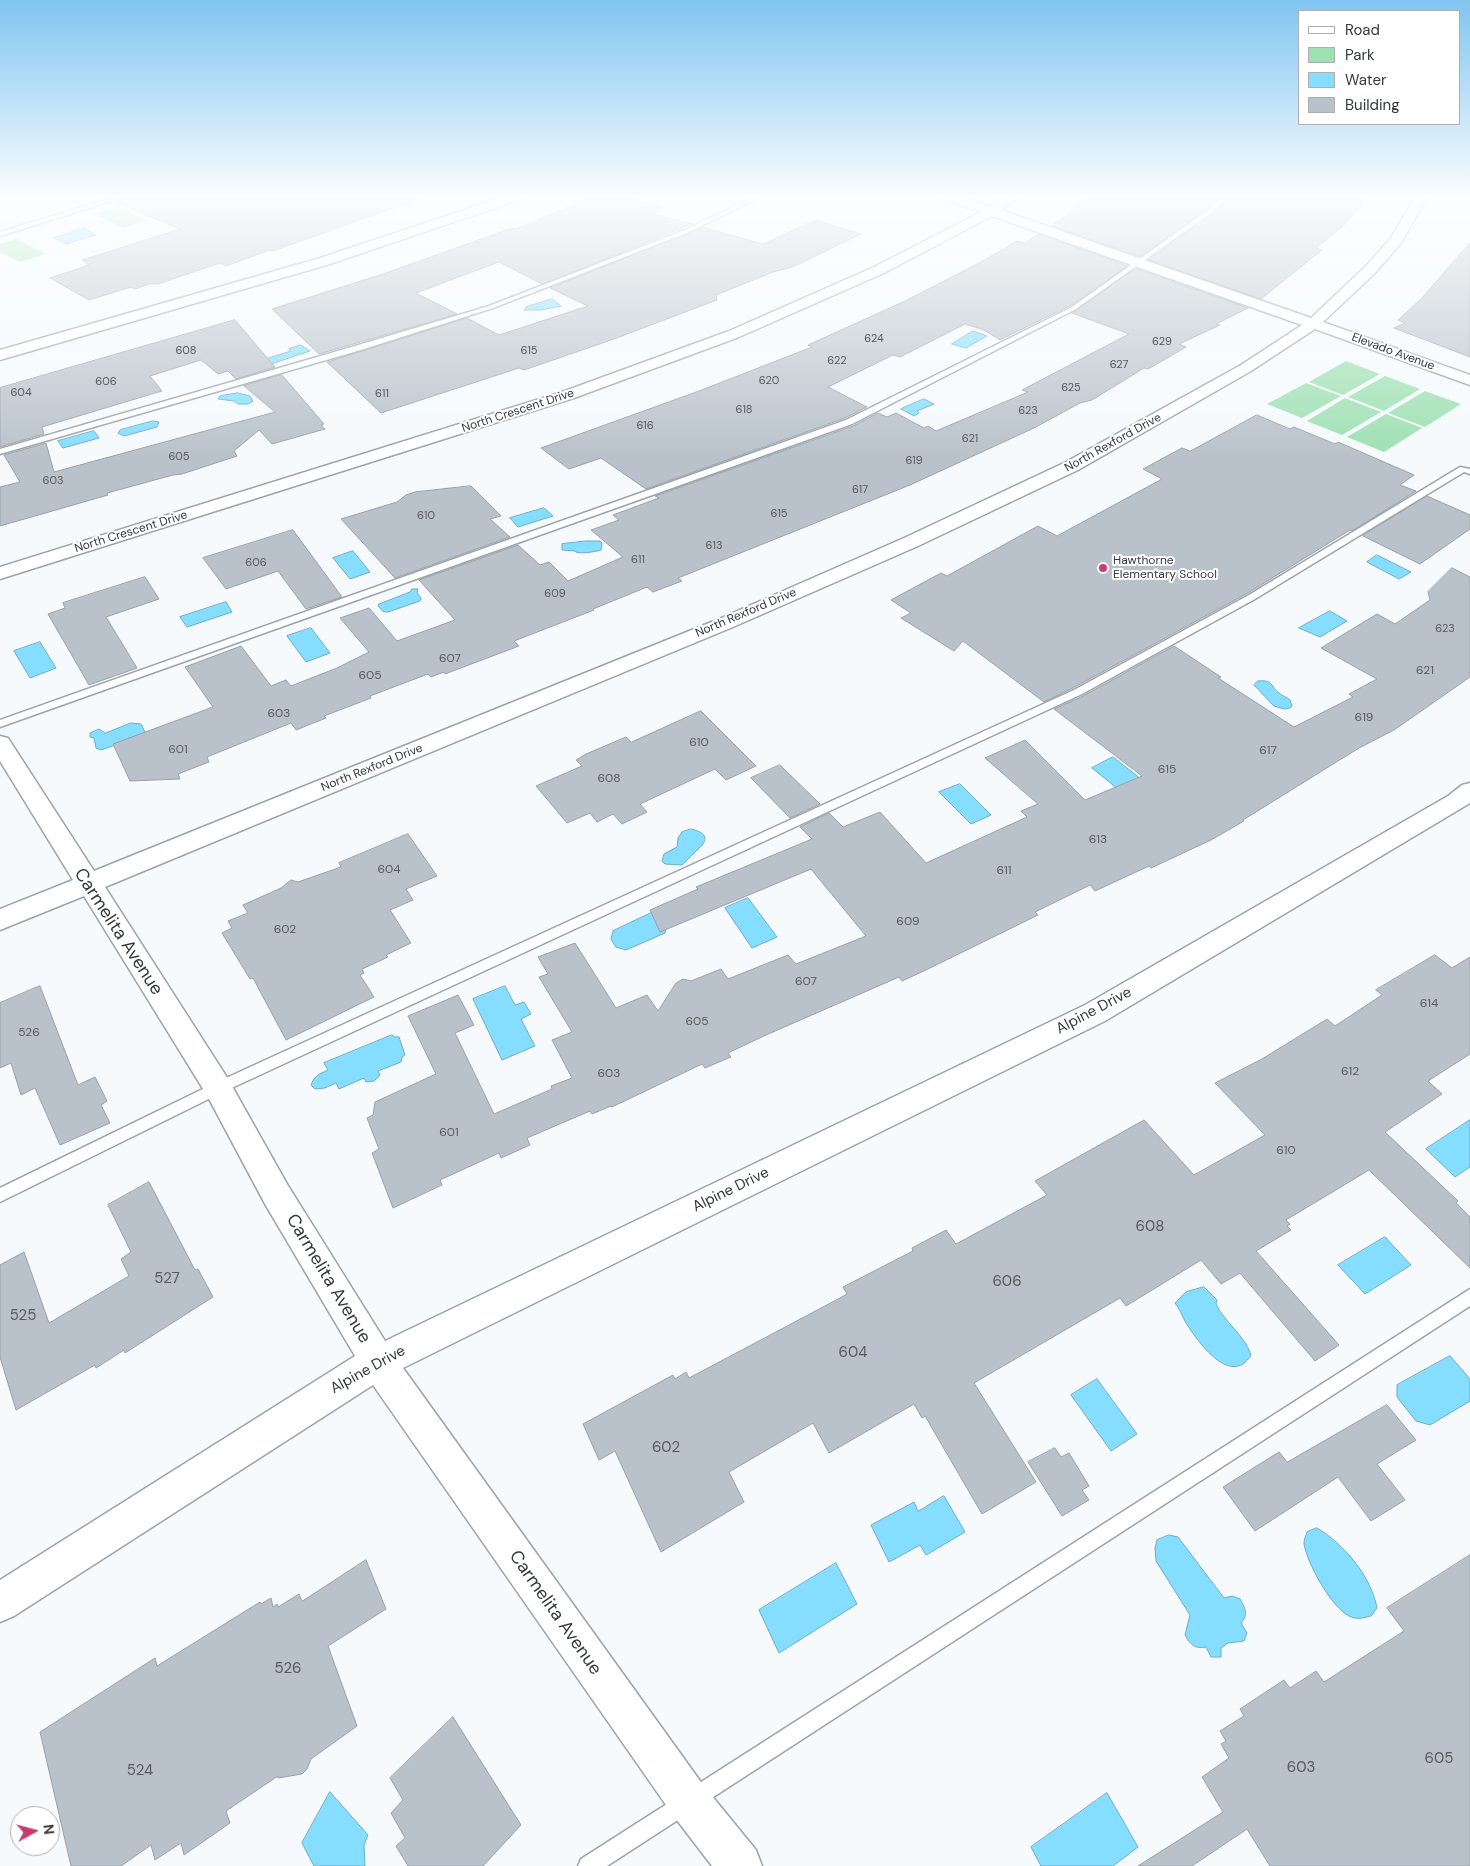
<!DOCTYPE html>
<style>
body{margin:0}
#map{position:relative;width:1470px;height:1866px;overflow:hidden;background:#f6fafd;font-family:"DM Sans",sans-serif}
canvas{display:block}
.legend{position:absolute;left:1298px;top:10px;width:162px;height:115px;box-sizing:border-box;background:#fff;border:1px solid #aeafb1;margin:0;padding:6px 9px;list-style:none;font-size:15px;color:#34383b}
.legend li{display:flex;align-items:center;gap:10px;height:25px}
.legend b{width:25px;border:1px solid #aeafb1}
.north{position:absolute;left:10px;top:1806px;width:50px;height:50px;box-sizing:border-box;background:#fff;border:1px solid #aeafb1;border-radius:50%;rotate:83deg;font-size:14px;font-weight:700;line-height:20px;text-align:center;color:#34383b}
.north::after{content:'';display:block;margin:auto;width:18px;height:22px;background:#c93d6e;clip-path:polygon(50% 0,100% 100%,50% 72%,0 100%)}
</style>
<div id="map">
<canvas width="1470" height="1866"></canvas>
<ul class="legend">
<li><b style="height:6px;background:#fff"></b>Road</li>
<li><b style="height:14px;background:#9ee0b2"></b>Park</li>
<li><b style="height:14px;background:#85deff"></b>Water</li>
<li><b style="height:14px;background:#b9c2ca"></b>Building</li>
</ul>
<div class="north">N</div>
</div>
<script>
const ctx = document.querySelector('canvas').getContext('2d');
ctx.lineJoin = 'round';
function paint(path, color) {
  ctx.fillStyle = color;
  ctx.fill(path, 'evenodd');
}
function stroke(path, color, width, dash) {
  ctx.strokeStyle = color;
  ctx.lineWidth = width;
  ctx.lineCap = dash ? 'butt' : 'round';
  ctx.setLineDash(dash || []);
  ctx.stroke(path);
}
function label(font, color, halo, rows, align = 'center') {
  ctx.font = font + ' "DM Sans",sans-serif';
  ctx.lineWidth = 4;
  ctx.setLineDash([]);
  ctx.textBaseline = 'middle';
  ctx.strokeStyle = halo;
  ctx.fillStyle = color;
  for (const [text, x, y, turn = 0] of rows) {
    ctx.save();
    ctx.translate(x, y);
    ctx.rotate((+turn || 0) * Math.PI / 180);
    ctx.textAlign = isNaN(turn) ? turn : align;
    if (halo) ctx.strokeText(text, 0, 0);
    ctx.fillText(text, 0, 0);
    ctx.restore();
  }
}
paint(new Path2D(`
 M 117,207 L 147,220 L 124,228 L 93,214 Z
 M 16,239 L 46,254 L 20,262 L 0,252 L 0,244 Z
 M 1346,361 L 1380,374 L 1343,395 L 1309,382 Z
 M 1385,376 L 1420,389 L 1384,411 L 1348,397 Z
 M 1306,383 L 1341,396 L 1302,418 L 1267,404 Z
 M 1425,391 L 1461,404 L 1425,427 L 1388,413 Z
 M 1345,398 L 1381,412 L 1342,435 L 1307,421 Z
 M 1386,414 L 1422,428 L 1384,452 L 1347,437 Z`), '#9ee0b2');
const water = new Path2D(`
 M 84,228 L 96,235 L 66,244 L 54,238 Z
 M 552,299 L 561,306 L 541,310 L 524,310 L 526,307 Z
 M 973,331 L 987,336 L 966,348 L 952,344 Z
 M 301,345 L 310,351 L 259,368 L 253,363 L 291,351 L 289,349 Z
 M 238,393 L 250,396 L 253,401 L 248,404 L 238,404 L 234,401 L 218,399 L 220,396 Z
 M 924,399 L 934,404 L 917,411 L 919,413 L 914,416 L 901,409 Z
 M 153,421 L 159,422 L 157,427 L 124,436 L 118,433 L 120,430 Z
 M 94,431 L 99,438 L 63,448 L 58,441 Z
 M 544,508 L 553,516 L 518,527 L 510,518 Z
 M 586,541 L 600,541 L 602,543 L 601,550 C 595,552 580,554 576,552 L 575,551 L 562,550 L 562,544 Z
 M 353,551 L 370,572 L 350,579 L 333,558 Z
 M 1377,555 L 1411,572 L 1399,579 L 1367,562 Z
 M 412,589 L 418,589 L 417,593 L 421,598 L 420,601 L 388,612 L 384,612 L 378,606 L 379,604 L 410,592 Z
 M 226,602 L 232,612 L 187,627 L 180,617 Z
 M 1330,611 L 1347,621 L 1320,637 L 1299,628 Z
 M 311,628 L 330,653 L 306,662 L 287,636 Z
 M 40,642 L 56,668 L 30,678 L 14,651 Z
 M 1258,681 C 1273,679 1271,687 1279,693 C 1282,696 1287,697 1290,700 L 1292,706 L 1290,708 L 1284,709 L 1274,706 L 1254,685 Z
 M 131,723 L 141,724 L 146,734 L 101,750 L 96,748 L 94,738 L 90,737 L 90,733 L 99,729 L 105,733 Z
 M 1113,757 L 1160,794 L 1139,806 L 1092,768 Z
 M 960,784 L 991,815 L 971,824 L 939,792 Z
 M 691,829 C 700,831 709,835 703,844 L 682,865 L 665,864 L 662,861 L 664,854 L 677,847 L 678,838 L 682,832 Z
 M 748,898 L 777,937 L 752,948 L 725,908 Z
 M 651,913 L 663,917 L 667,925 L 665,933 L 626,950 L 616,947 L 611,939 L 613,931 Z
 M 505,986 L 515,1005 L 524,1002 L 531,1014 L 521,1019 L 535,1046 L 502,1060 L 473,999 Z
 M 392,1035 L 395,1037 L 399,1037 L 405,1055 L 402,1057 L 401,1062 L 378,1071 L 380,1075 L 374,1081 L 366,1082 L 364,1078 L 339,1089 L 336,1083 L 325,1088 L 315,1089 L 311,1085 C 314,1076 319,1074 328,1070 L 324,1063 Z
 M 1470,1120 L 1470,1167 L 1455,1177 L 1426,1149 Z
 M 1385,1237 L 1411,1265 L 1365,1294 L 1338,1265 Z
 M 1204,1287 L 1217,1300 L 1216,1304 C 1225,1323 1244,1334 1251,1355 C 1231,1388 1198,1342 1186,1323 C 1182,1316 1180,1309 1175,1303 L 1186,1292 Z
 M 1450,1356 L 1470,1379 L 1470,1401 L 1430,1425 L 1416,1421 L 1397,1397 L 1397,1385 Z
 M 1097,1379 L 1137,1434 L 1111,1451 L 1071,1395 Z
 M 944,1496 L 965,1532 L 926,1555 L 920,1545 L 889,1562 L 871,1525 L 914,1502 L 918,1511 Z
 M 1317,1528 C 1344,1544 1371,1576 1377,1608 L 1371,1616 C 1363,1618 1357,1620 1349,1616 C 1332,1608 1306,1562 1304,1543 C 1304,1539 1306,1536 1307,1532 Z
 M 1169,1535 L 1178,1537 L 1224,1598 L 1232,1596 L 1240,1599 C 1245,1608 1249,1614 1241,1623 L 1247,1633 L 1244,1641 L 1228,1643 L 1221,1648 L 1221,1657 L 1211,1657 L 1206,1647 C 1194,1649 1191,1645 1185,1635 L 1190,1615 L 1156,1561 L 1155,1548 L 1157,1540 Z
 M 836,1563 L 857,1604 L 779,1653 L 759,1610 Z
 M 330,1792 L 368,1835 L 364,1845 L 365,1866 L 314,1866 L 302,1843 Z
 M 1107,1793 L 1138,1847 L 1113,1866 L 1041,1866 L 1031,1847 Z`);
paint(water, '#85deff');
stroke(water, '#6dacc4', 1);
const building = new Path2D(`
 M 129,196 L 418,196 L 419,199 L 273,251 L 270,250 L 226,266 L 220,263 L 158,284 L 149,284 L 135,289 L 131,287 L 89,300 L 50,278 L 89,265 L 82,260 L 180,229 L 115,202 Z
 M 595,196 L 623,196 L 664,208 L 653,214 L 692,224 L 542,284 L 499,262 L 416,293 L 457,314 L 319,354 L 272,309 L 383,274 L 512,228 L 515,229 Z
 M 1091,196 L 1221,196 L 1206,210 L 1140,256 L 1052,226 Z
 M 1232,196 L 1364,196 L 1359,203 L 1363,204 L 1342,227 L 1316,248 L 1322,250 L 1261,299 L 1149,260 L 1212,215 Z
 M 816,220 L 861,234 L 793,267 L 773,272 L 716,295 L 717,300 L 614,339 L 524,370 L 519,368 L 381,413 L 327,362 L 467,318 L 499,335 L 588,306 L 550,288 L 703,227 L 763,244 Z
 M 1039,234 L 1127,266 L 1071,305 L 1000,340 L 984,330 L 965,324 L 900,357 L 893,355 L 828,387 L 867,407 L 845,418 L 646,489 L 601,458 L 569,469 L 541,448 L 699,391 L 812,347 L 808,345 L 905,301 L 981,262 L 1017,241 L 1025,243 Z
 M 1470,243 L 1470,357 L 1394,328 L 1405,323 L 1398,320 L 1421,299 Z
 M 1136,269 L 1248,308 L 1216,324 L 1220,325 L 1179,344 L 1186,347 L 1148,369 L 1144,368 L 1092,400 L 1080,403 L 1034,428 L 910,485 L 678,578 L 682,581 L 653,592 L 647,587 L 593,609 L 594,610 L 514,641 L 519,646 L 445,674 L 444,672 L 431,677 L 428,674 L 370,696 L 371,698 L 324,716 L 326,718 L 296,730 L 291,723 L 207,757 L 209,762 L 178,774 L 180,779 L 130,781 L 113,744 L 213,707 L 185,667 L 241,646 L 271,686 L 286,680 L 291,686 L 337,668 L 369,652 L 340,618 L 369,608 L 397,641 L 455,620 L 419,580 L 518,545 L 540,565 L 549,562 L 568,581 L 623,557 L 591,530 L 619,520 L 613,515 L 659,498 L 655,496 L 853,426 L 878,413 L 887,417 L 896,413 L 924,428 L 928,426 L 936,431 L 1028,392 L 1022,390 L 1129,334 L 1072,313 Z
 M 235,320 L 275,367 L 236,379 L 228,371 L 218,374 L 201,360 L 150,376 L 162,391 L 42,427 L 44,434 L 0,447 L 0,388 Z
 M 282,375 L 324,424 L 321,425 L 325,429 L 272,444 L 259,430 L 234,451 L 237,456 L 182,474 L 173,475 L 107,493 L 108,495 L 0,526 L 0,487 L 20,482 L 4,455 L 46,443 L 54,472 L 275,412 L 244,386 Z
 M 1257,415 L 1290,429 L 1294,427 L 1335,444 L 1338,442 L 1414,475 L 1400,485 L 1416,491 L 1352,531 L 1350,530 L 1248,593 L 1073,688 L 1044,702 L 963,641 L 954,651 L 901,618 L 911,613 L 891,600 L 941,573 L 947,576 L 1038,526 L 1057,536 L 1162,479 L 1143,469 L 1182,448 L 1190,451 Z
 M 471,486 L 501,516 L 490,519 L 510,537 L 395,578 L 341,519 L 397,502 L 406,495 L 415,492 Z
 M 1427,496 L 1470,515 L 1470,529 L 1420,564 L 1363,536 Z
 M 293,530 L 342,597 L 306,609 L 278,571 L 226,589 L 203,558 Z
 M 1452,568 L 1470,577 L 1470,677 L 1394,730 L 1359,748 L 1243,820 L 1244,821 L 1211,840 L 1151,868 L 1149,866 L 1095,891 L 1090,885 L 1035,912 L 1038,915 L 928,969 L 902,981 L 899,977 L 766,1035 L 728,1053 L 731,1057 L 705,1068 L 702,1064 L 612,1107 L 611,1106 L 592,1114 L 590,1111 L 527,1138 L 530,1145 L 501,1158 L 499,1153 L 440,1180 L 442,1185 L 393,1208 L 372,1153 L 379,1149 L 367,1118 L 373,1115 L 375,1102 L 436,1074 L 408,1016 L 458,995 L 474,1025 L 455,1033 L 494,1114 L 552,1089 L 551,1086 L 572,1078 L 552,1040 L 572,1032 L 539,977 L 548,974 L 538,957 L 575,943 L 616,1008 L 647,995 L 658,1011 L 676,983 L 683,979 L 691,981 L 721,969 L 728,979 L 788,955 L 796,964 L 866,936 L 811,869 L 660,932 L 650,910 L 698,889 L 696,887 L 812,839 L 800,827 L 829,813 L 843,827 L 880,812 L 926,863 L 1027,817 L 1021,811 L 1038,804 L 985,758 L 1025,740 L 1085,800 L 1142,776 L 1054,709 L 1083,696 L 1174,646 L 1221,677 L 1218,678 L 1294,727 L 1353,697 L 1349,694 L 1377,679 L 1321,648 L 1377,614 L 1395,624 L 1430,600 L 1428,592 Z
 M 145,577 L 159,599 L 106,617 L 137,668 L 89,685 L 48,614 L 65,608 L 63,603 Z
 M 701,711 L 756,766 L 726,780 L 715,769 L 640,804 L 647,812 L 622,824 L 613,814 L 597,822 L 590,813 L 567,823 L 536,786 L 582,766 L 576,760 L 586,754 L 626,737 L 631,742 Z
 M 780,765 L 820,804 L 790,818 L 751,778 Z
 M 408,834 L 437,876 L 406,889 L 413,900 L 390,910 L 411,943 L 386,955 L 388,957 L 362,969 L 364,973 L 360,975 L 374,997 L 286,1040 L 253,978 L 250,979 L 222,933 L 232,928 L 228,921 L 248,913 L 243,905 L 281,888 L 291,880 L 298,882 L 341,867 L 339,863 Z
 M 1435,955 L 1452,968 L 1470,957 L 1470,1054 L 1428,1081 L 1442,1094 L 1385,1132 L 1458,1201 L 1456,1203 L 1470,1217 L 1470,1268 L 1369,1170 L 1286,1220 L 1290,1224 L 1287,1226 L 1291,1230 L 1256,1251 L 1339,1345 L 1315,1361 L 1240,1273 L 1221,1284 L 1201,1260 L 1126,1306 L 1120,1298 L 974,1383 L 1036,1482 L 982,1514 L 925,1416 L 922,1418 L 914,1404 L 829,1453 L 813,1423 L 729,1472 L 744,1502 L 661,1552 L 615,1451 L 599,1460 L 583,1424 L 673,1375 L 675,1379 L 686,1372 L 689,1378 L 840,1298 L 847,1294 L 843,1287 L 913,1251 L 912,1248 L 946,1230 L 956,1244 L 1047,1195 L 1035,1181 L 1144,1120 L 1194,1175 L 1265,1135 L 1215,1083 L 1262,1059 L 1327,1019 L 1335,1026 L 1382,995 L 1376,990 Z
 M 40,986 L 78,1085 L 95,1077 L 107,1101 L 101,1105 L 110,1123 L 60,1145 L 35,1088 L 21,1095 L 11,1063 L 0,1068 L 0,1003 Z
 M 149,1182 L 195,1270 L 198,1269 L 213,1297 L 125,1353 L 124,1350 L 96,1368 L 95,1365 L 16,1410 L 0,1357 L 0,1265 L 24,1252 L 49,1323 L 129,1276 L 121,1259 L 131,1252 L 108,1205 Z
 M 1387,1405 L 1416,1440 L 1377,1464 L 1405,1500 L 1371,1521 L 1338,1477 L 1255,1531 L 1223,1487 L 1279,1452 L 1287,1462 Z
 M 1055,1448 L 1061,1457 L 1069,1453 L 1089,1486 L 1082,1490 L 1089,1500 L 1062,1516 L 1028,1462 Z
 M 1470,1555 L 1470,1866 L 1270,1866 L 1247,1829 L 1192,1866 L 1138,1866 L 1223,1812 L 1202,1777 L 1229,1758 L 1221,1744 L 1226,1741 L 1220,1731 L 1244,1716 L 1240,1709 L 1284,1680 L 1290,1688 L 1316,1671 L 1324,1682 L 1404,1631 L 1387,1608 Z
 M 366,1560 L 386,1609 L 328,1646 L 357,1726 L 311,1759 L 307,1769 L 302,1774 L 278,1778 L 278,1776 L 226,1811 L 230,1823 L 184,1855 L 181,1843 L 155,1860 L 151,1845 L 121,1866 L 71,1866 L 40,1732 L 155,1658 L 157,1666 L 260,1602 L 261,1604 L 271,1598 L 273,1607 L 277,1604 L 278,1607 L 299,1594 L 302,1601 Z
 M 453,1717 L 521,1825 L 483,1866 L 408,1866 L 396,1846 L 405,1838 L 391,1813 L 403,1800 L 390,1778 Z`);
paint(building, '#b9c2ca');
stroke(building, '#98a1a9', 1);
const service = new Path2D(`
 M 118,196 L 127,196 L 0,236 L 0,232 Z
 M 756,196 L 763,196 L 689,232 L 493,308 L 361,350 L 0,454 L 0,449 L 355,346 L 489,306 L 685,230 Z
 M 1224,196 L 1230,196 L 1211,213 L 1076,309 L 852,424 L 0,727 L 0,720 L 846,420 L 1072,307 L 1207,211 Z
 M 1460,467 L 1470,469 L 1470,474 L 1464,472 L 1255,599 L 1082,694 L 223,1092 L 0,1202 L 0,1188 L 213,1084 L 1074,690 L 1249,595 Z
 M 1470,1289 L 1470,1306 L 607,1866 L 578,1866 L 581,1859 Z`);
const minor = new Path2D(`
 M 506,196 L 523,196 L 521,199 L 330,264 L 0,360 L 0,350 L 320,258 Z
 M 941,196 L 959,196 L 990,207 L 1006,196 L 1020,196 L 1001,210 L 1311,318 L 1365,267 L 1391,238 L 1416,196 L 1428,196 L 1401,243 L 1375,273 L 1323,322 L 1470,375 L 1470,385 L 1315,329 L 1251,371 L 1078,470 L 918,546 L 733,627 L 105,887 L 228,1079 L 287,1184 L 385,1341 L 1085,1005 L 1448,796 L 1462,785 L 1470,783 L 1470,803 L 1105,1021 L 403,1368 L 703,1785 L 756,1850 L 762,1866 L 712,1866 L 673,1815 L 373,1385 L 14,1616 L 0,1622 L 0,1580 L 355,1356 L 265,1204 L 208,1097 L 84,896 L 0,930 L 0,909 L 73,880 L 0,761 L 0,736 L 8,738 L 94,871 L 719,619 L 904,538 L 1066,462 L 1241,365 L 1302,325 L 992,216 L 884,273 L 739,337 L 574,398 L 0,579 L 0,567 L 562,392 L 729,331 L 874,267 L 981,212 L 943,199 Z`);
stroke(service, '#9aa3aa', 3);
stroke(minor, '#9aa3aa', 3);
paint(service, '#fff');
paint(minor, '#fff');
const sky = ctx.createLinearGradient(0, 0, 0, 457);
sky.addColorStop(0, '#80c5f1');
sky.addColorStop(0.43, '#fbfdfe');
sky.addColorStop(1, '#fbfdfe00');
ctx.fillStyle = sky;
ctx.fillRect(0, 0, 1470, 457);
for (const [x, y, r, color] of [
 [1103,568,5,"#c93d6e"]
]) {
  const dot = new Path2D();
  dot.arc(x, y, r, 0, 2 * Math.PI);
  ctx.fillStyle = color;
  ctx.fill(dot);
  stroke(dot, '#fff', 2);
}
label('11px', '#555a5f', null, [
 ["624",874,339],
 ["629",1162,342],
 ["608",186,351],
 ["615",529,351],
 ["622",837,361],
 ["627",1119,365],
 ["620",769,381],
 ["606",106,382],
 ["625",1071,388],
 ["604",21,393],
 ["611",382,394],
 ["618",744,410],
 ["623",1028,411],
 ["616",645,426],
 ["621",970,439],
 ["605",179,457],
 ["619",914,461],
 ["603",53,481],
 ["617",860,490],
 ["615",779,514],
 ["610",426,516],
 ["613",714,546],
 ["611",638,560],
 ["606",256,563],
 ["609",555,594],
 ["623",1445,629]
]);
label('12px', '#34383b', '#fff', [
 ["Elevado Avenue",1393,352,20],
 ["North Crescent Drive",518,411,-18],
 ["North Rexford Drive",1113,443,-29],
 ["North Crescent Drive",131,532,-17],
 ["North Rexford Drive",746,613,-23],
 ["North Rexford Drive",372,768,-22]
]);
label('12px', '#34383b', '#fff', [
 ["Hawthorne",1113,561],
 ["Elementary School",1113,575]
], 'left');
label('12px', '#555a5f', null, [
 ["607",450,659],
 ["621",1425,671],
 ["605",370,676],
 ["603",279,714],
 ["619",1364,718],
 ["610",699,743],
 ["601",178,750],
 ["617",1268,751],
 ["615",1167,770],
 ["608",609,779],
 ["613",1098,840],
 ["604",389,870],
 ["611",1004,871],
 ["609",908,922],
 ["602",285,930],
 ["607",806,982],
 ["614",1429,1004],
 ["605",697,1022],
 ["526",29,1033],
 ["612",1350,1072],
 ["603",609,1074],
 ["601",449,1133],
 ["610",1286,1151]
]);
label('15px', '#34383b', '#fff', [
 ["Alpine Drive",1094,1011,-28],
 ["Alpine Drive",731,1190,-26],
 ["Alpine Drive",368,1370,-29]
]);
label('15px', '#555a5f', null, [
 ["608",1150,1227],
 ["527",167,1279],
 ["606",1007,1282],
 ["525",23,1316],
 ["604",853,1353],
 ["602",666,1448],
 ["526",288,1669],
 ["605",1439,1759],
 ["603",1301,1768],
 ["524",140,1771]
]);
label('18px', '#34383b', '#fff', [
 ["Carmelita Avenue",118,932,57],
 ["Carmelita Avenue",328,1279,59],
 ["Carmelita Avenue",555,1613,55]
]);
</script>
